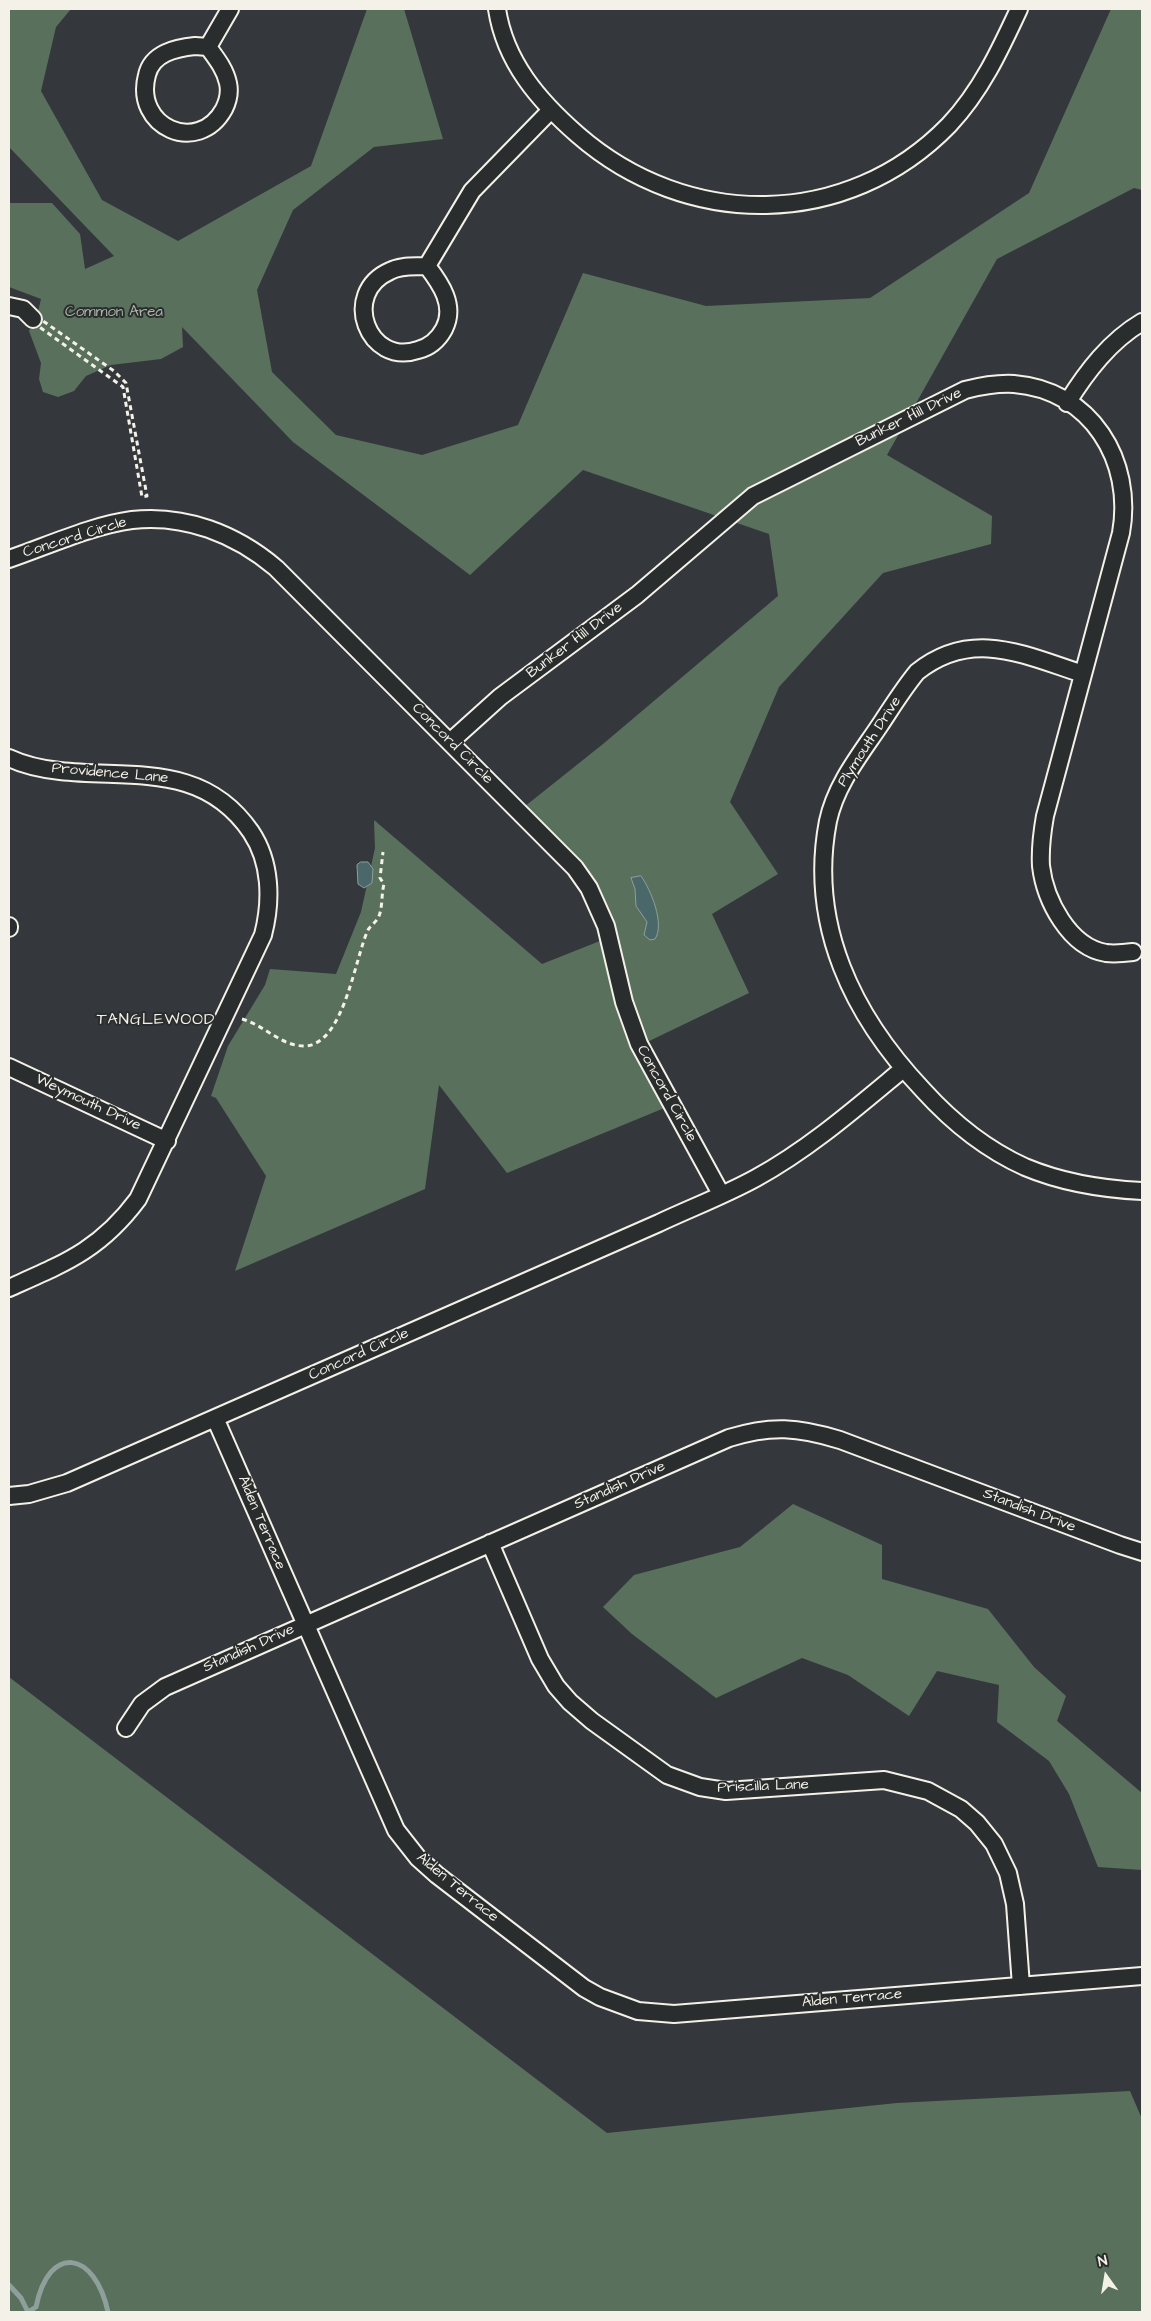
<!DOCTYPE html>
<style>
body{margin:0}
#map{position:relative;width:1151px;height:2321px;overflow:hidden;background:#34383c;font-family:"Architects Daughter",sans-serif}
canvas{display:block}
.frame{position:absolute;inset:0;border:10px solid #f4f1e8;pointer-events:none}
.north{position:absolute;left:1081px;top:2251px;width:50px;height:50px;-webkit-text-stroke:4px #2a2d2e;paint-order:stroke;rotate:347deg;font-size:14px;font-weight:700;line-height:20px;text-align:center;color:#f4f1e8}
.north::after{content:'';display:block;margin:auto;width:18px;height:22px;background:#f4f1e8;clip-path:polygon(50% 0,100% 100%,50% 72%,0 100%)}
</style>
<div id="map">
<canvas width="1151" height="2321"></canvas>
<div class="frame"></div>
<div class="north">N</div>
</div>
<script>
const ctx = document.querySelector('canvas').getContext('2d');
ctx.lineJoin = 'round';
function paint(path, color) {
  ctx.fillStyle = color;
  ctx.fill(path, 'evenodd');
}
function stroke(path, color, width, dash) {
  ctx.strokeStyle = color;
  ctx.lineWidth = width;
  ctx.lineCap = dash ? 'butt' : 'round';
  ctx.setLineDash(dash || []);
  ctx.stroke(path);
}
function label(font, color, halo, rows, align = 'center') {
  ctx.font = font + ' "Architects Daughter",sans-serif';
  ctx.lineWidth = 4;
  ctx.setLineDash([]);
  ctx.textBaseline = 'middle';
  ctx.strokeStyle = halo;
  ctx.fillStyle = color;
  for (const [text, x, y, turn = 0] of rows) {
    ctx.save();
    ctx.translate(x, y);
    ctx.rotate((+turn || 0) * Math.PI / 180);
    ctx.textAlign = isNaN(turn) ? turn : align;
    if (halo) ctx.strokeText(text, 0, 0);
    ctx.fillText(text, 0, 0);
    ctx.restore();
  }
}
paint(new Path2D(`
 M 9,9 L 71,9 L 56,27 L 41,91 L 102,200 L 178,241 L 311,166 L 367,9 L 404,9 L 443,139 L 374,147 L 293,210 L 257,290 L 272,372 L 336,435 L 422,455 L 518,425 L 583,273 L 706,306 L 870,298 L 1029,193 L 1111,9 L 1142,9 L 1142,190 L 1134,188 L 997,259 L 887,455 L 992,516 L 991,544 L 883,573 L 779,687 L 730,802 L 778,874 L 712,914 L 749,993 L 643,1044 L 674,1104 L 507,1173 L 439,1085 L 425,1189 L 235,1271 L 266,1176 L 216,1098 L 211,1096 L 228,1046 L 265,985 L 270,969 L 336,974 L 361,912 L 375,848 L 374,820 L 542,964 L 615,935 L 524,807 L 603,744 L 778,596 L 769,534 L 583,470 L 470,575 L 293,442 L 182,327 L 183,347 L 161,359 L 111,365 L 86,376 L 74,391 L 58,397 L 43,392 L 39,379 L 41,363 L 29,331 L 38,312 L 41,299 L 9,287 L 9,203 L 52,203 L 80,234 L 85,269 L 114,256 L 9,147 Z
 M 793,1504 L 882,1545 L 882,1579 L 988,1609 L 1034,1667 L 1066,1696 L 1057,1721 L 1142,1793 L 1142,1870 L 1098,1867 L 1069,1794 L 1049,1761 L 997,1722 L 999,1685 L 937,1671 L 909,1716 L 848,1675 L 802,1658 L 716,1698 L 632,1634 L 603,1607 L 634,1575 L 740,1547 Z
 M 9,1677 L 607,2133 L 897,2103 L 1130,2091 L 1142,2119 L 1142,2312 L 9,2312 Z`), '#59705c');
const water = new Path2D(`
 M 361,862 L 368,862 L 373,869 L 372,883 L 364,888 L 358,884 L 357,865 Z
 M 641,876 C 651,890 665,924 655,939 L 650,940 L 644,935 L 647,922 L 636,906 L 635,889 L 631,878 Z`);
paint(water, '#4a686a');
stroke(water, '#8e9f9c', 1);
stroke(new Path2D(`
 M 9,2285 L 21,2298 L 28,2312
 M 28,2312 L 36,2307 C 49,2243 95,2251 108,2312`), '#8e9f9c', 5);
const minor = new Path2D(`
 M 497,9 C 505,62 539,101 578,135 C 687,230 847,230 949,125 C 981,91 1000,50 1019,9
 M 195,46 L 208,47 C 216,58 225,69 228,83 C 230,92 228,101 224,109 C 198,156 133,127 147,75 C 152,53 176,48 195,46 Z
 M 208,47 L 230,9
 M 427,266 C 441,284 456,306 444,329 C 438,340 430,347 418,350 C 368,367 340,293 390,271 C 401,265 415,267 427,266 Z
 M 427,266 L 472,191 L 550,111
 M 9,306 L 23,309 L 33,319
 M 1067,403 C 1087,371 1110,341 1142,322
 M 9,559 C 47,546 93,525 132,520 C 185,514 236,534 276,568 L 575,868 L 589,888 L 606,926 L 624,1002 L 639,1044 L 721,1194
 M 1083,674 C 1024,655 972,628 917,672 C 903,689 892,707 880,725 C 860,755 836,784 828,821 C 808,925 853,1016 923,1090 C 952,1122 985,1149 1025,1167 C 1063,1183 1101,1189 1142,1191
 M 450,742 L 500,697 L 637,595 L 753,496 L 965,390 C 981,386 997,383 1014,384 C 1091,390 1134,461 1121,533 L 1045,816 C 1042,833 1040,849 1041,866 C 1045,900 1069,947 1106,953 C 1115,954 1125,953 1133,952
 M 9,758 C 26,766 41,769 60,771 C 132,779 203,762 251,832 C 271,862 272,900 263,935 L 138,1199 C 100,1250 65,1263 9,1288
 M 9,928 L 9,926
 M 9,1067 L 167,1141
 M 215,1418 L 396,1830 L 418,1858 L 437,1875 L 584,1988 L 600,1997 L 638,2011 L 674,2014 L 1142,1976
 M 9,1496 L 29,1494 L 67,1483 L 659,1223 C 691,1208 725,1195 756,1178 C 809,1149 856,1108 903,1069
 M 490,1543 L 540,1659 L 556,1686 L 570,1702 L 592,1721 L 667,1775 L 700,1787 L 726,1791 L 884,1780 L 928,1791 L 961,1809 L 977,1823 L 994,1844 L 1008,1873 L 1015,1904 L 1021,1986
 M 126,1728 L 142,1704 L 165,1687 L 729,1438 C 771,1425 798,1427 840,1440 L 1120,1545 L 1142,1552`);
stroke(minor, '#f4f1e8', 20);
stroke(new Path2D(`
 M 36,316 L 114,371 L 126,383 L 147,496 L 142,497 L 123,387 L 31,321 Z
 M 242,1019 C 264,1025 281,1046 304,1046 C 344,1046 355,957 368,930 C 370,926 375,923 378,918 C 383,909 381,895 384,884 L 380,878 L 383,852`), '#f4f1e8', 3, [5, 4]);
stroke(minor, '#2a2d2e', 16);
label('15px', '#aeb7a9', '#2a2d2e', [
 ["Common Area",114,313]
]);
label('15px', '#f4f1e8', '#2a2d2e', [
 ["Bunker Hill Drive",909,418,-26],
 ["Concord Circle",75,538,-17],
 ["Bunker Hill Drive",575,641,-37],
 ["Plymouth Drive",870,742,-57],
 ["Concord Circle",452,744,45],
 ["Providence Lane",110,774,5],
 ["Concord Circle",666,1094,61],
 ["Weymouth Drive",88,1103,25],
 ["Concord Circle",359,1355,-24],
 ["Standish Drive",620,1486,-24],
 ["Standish Drive",1029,1511,21],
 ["Alden Terrace",261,1523,67],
 ["Standish Drive",249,1649,-24],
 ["Priscilla Lane",763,1787,-2],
 ["Alden Terrace",457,1888,39],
 ["Alden Terrace",852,1999,-5]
]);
ctx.letterSpacing = '1px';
label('16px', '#f4f1e8', '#2a2d2e', [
 ["TANGLEWOOD",156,1021]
]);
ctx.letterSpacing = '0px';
</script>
